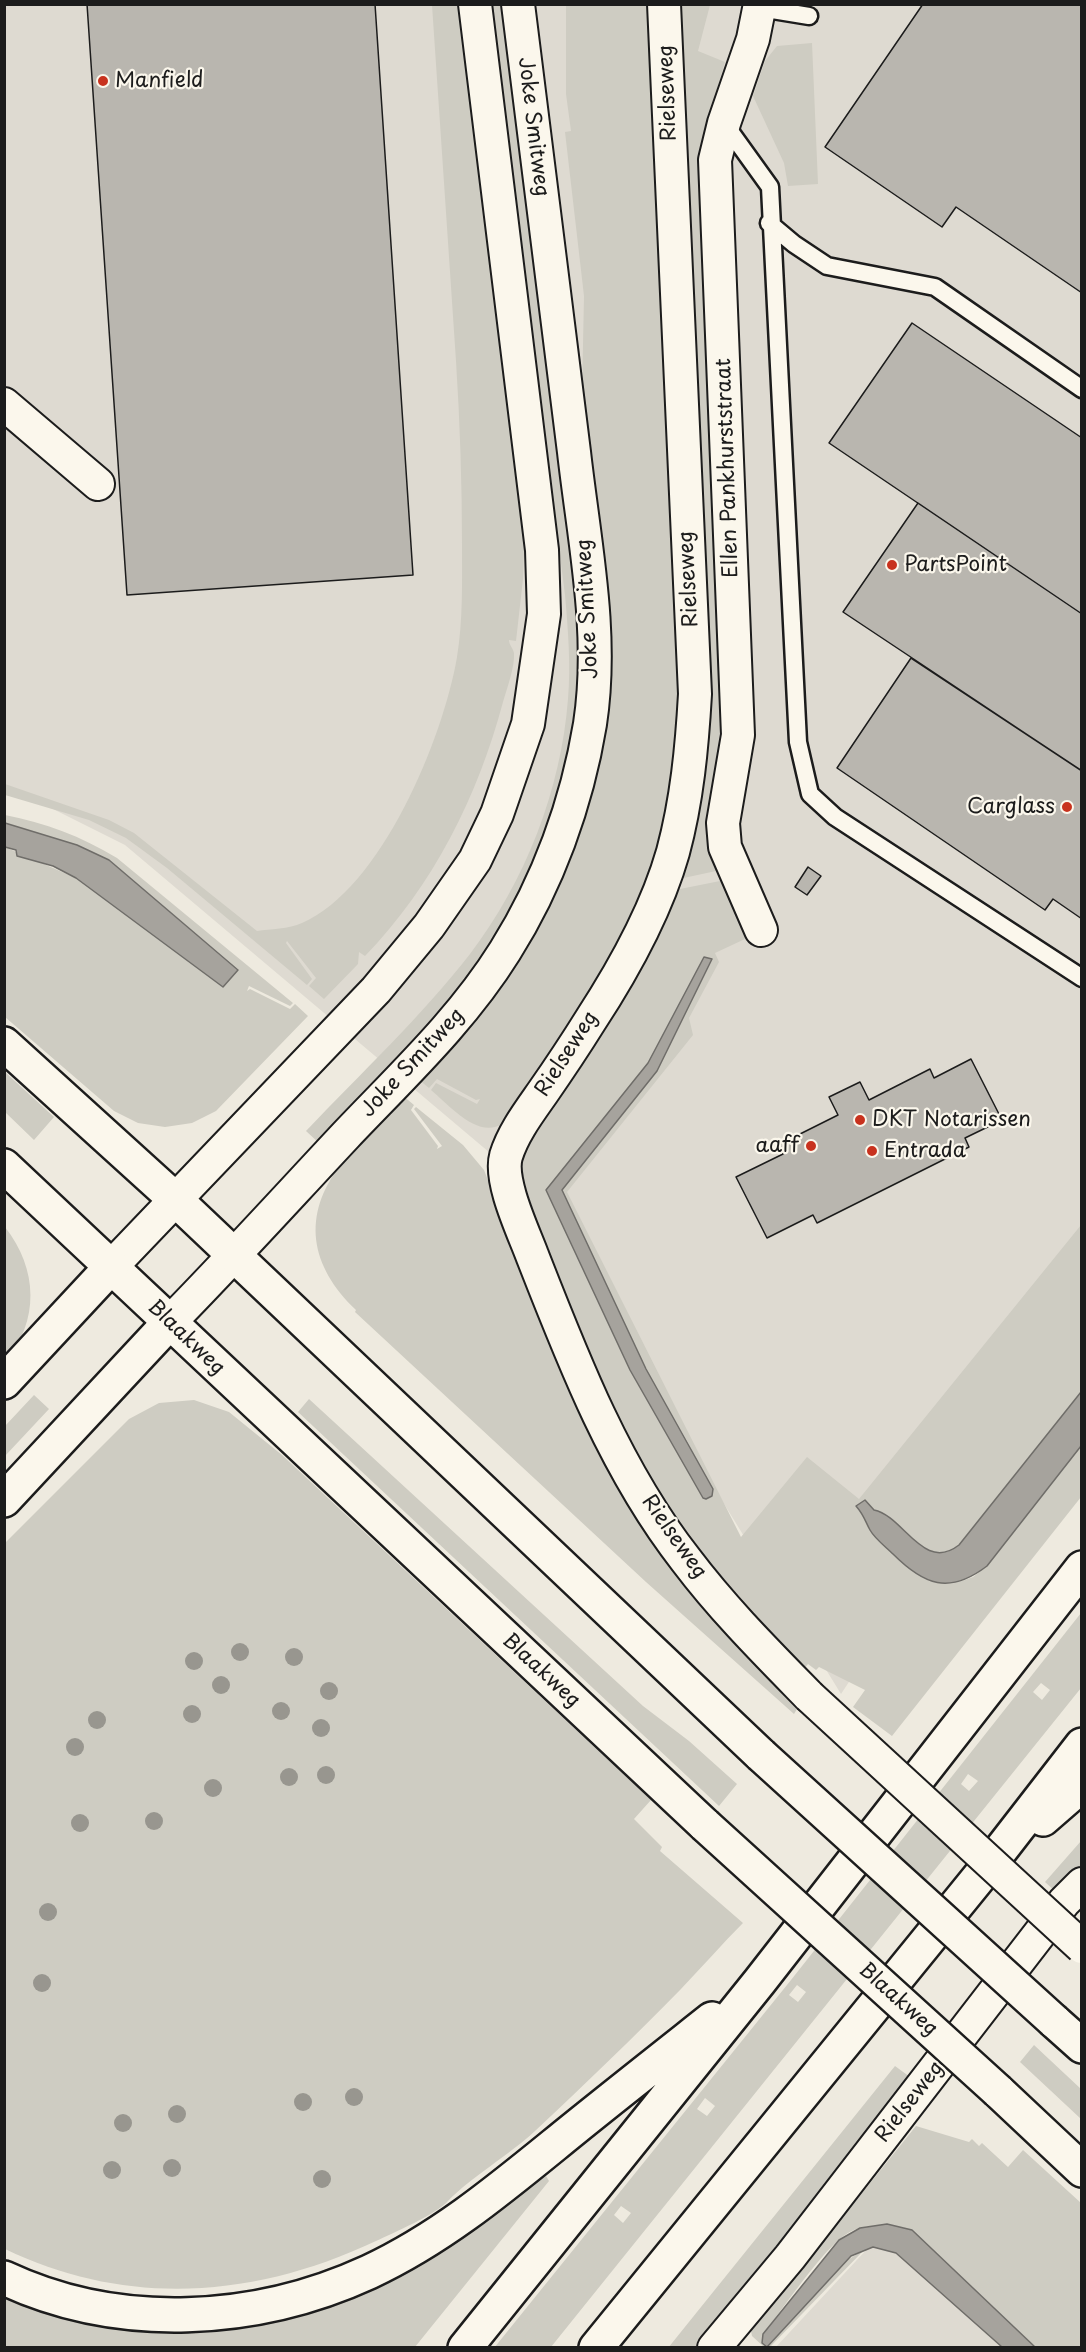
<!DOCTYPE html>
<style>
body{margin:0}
#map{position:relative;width:1086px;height:2352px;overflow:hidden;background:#eeeadf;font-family:"Playpen Sans",sans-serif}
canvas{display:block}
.frame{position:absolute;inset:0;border:6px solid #1c1c1c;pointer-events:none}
</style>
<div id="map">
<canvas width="1086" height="2352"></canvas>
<div class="frame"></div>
</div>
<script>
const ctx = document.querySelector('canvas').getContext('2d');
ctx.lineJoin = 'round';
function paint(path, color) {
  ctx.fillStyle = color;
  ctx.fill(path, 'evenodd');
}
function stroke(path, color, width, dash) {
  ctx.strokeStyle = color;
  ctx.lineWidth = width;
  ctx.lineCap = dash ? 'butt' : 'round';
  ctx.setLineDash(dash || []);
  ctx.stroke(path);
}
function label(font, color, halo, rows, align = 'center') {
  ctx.font = font + ' "Playpen Sans",sans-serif';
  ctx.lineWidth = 4.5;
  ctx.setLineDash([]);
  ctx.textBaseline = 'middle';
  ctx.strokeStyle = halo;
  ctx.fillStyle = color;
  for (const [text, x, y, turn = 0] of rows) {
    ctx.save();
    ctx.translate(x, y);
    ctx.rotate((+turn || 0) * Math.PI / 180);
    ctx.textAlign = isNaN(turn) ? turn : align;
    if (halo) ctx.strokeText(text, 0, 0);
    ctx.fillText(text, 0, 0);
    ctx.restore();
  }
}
paint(new Path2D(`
 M 4,5 L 1081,5 L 1081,1330 L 841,1694 L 528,1185 L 125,845 L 5,785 Z
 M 882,2233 L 1007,2348 L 775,2348 Z`), '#dedad1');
paint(new Path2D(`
 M 432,5 L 461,5 L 505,330 L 498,332 L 506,341 L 525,517 L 523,579 L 516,641 L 509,640 C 509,645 513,648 514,653 C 515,667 507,688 503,702 C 478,796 433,886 365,956 L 359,952 L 358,964 L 324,999 L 309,986 L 316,978 L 287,941 L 286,943 L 312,979 L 307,985 L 167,868 L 126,838 L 89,820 L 5,795 L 5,784 L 109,820 L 134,833 L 257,931 C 270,929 289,929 302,923 C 381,889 443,739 457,657 C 463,620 462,583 462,545 C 462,484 460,423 456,361 C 448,242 440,123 432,5 Z
 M 491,5 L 505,5 L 573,551 L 581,659 L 576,721 L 564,782 L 533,870 L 489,950 L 451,1002 L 320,1144 L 306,1131 C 361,1073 421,1017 470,954 C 525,882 561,790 568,699 C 571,665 568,629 565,595 Z
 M 566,5 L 650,5 L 680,681 C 678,742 674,807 653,865 C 627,939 582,1001 540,1066 C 529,1081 514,1122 495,1127 C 472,1133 447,1103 431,1090 L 436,1083 L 477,1104 L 480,1099 L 476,1100 L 437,1079 L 429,1088 L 418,1079 L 583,809 L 582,394 L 584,296 L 565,132 L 571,131 L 566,94 Z
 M 679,5 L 710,5 L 698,51 L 725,62 L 701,144 L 698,169 L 721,722 L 706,837 L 716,871 L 679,879 L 697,816 L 706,751 Z
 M 812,43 L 818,184 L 788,186 L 784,163 L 753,96 L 765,61 L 777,46 Z
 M 5,815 C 45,823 81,836 117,858 L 293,1003 L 290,1006 L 249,986 L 247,991 L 250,989 L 290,1009 L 295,1004 L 308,1016 L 216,1111 L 192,1123 L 165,1127 L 138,1123 L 114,1111 L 5,1017 L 5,847 L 76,878 L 223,987 L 238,969 L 109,860 L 77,845 L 5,823 Z
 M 720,881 L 745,939 L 715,953 L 719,962 L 689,1018 L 693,1035 L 567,1192 L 741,1537 L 807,1457 L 859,1499 L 1081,1225 L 1081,1392 L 959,1545 C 923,1573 904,1515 874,1510 L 865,1500 L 857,1506 L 867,1518 L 870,1530 L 959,1582 L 973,1577 L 987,1566 L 1081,1446 L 1081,1497 L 892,1736 L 853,1707 L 865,1690 L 819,1667 L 816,1670 L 808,1664 L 804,1669 L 693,1544 L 670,1512 L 608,1400 L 550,1262 L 521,1173 L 522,1152 L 556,1103 L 627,991 L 675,890 ZM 704,957 L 712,960 L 657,1071 L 562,1190 L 646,1369 L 689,1444 L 706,1499 L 703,1498 L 630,1370 L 546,1190 L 648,1063 Z
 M 5,1072 L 54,1117 L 34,1140 L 5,1112 Z
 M 402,1095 L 414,1105 L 411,1110 L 438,1146 L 437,1149 L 442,1146 L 414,1109 L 416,1107 L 463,1145 L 484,1170 L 569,1390 L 647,1533 L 667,1561 L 797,1709 L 794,1714 L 646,1582 L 355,1312 L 356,1310 C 310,1266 301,1216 341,1164 L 339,1162 Z
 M 5,1227 C 38,1269 40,1321 5,1362 Z
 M 34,1395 L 49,1409 L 5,1456 L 5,1426 Z
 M 309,1399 L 643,1706 L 689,1741 L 737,1784 L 719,1806 L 298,1412 Z
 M 194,1400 L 229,1412 L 282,1455 L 651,1800 L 634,1819 L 662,1847 L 660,1851 L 743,1923 C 722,1944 702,1967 681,1989 C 634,2037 584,2085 535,2131 C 508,2156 471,2177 448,2201 C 437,2214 393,2233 376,2241 C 255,2298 128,2308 5,2249 L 4,1544 L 129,1419 L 159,1403 Z
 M 1081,1613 L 1081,1688 L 551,2347 L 494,2348 L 791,1980 ZM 1041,1683 L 1050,1690 L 1042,1700 L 1033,1692 ZM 968,1774 L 978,1781 L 969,1791 L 961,1784 ZM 797,1985 L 806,1992 L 798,2002 L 789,1995 ZM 705,2098 L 715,2106 L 707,2116 L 697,2109 ZM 621,2206 L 631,2213 L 623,2223 L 614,2215 Z
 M 1081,1841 L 1081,1868 L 1057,1893 L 1045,1882 Z
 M 1034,2045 L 1081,2089 L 1081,2119 L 1020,2062 Z
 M 895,2066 L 910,2077 L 907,2085 L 696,2347 L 668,2348 Z
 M 916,2126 L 969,2142 L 972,2139 L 979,2146 L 982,2143 L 1008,2167 L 1023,2150 L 1081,2203 L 1081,2347 L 1035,2347 L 912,2230 C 894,2224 864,2223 848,2233 C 823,2248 783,2309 763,2334 L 767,2347 L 846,2261 L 865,2249 L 770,2347 L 764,2347 L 752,2336 L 751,2331 Z
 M 546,2176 L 549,2181 L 415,2347 L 5,2348 L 5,2292 L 128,2327 L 438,2251 Z`), '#ceccc2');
const water = new Path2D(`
 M 5,823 L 77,845 L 109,860 L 238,970 L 223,987 L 76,878 L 53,866 L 17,856 L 16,850 L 5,847 Z
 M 704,957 L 712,959 L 657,1071 L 562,1190 L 646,1369 L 713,1489 L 712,1496 L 706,1499 L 703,1498 L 630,1370 L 546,1190 L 648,1063 Z
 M 1081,1392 L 1081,1446 L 987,1566 C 949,1595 924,1585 893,1554 C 886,1547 875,1539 870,1530 C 865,1521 864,1515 856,1506 L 865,1500 L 874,1510 C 904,1516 923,1573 959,1545 Z
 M 887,2224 L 912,2230 L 1035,2347 L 1002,2347 L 896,2253 L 873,2247 L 851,2256 L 767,2347 L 762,2343 L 763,2334 L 839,2240 L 860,2228 Z`);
paint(water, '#a6a39d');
stroke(water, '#6f6d69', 1.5);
const building = new Path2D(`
 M 87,4 L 375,4 L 413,575 L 127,595 Z
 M 923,4 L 1082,4 L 1082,293 L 956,207 L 942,227 L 825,147 Z
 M 912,323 L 1082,438 L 1082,614 L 829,443 Z
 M 918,503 L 1082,614 L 1082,771 L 843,612 Z
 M 911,658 L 1082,771 L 1082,919 L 1053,899 L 1045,910 L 837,768 Z
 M 808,867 L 821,876 L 807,895 L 795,887 Z
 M 971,1059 L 1002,1120 L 965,1138 L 969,1147 L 817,1223 L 813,1215 L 767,1238 L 736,1177 L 783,1154 L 778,1145 L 838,1115 L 829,1097 L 860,1082 L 869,1100 L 930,1069 L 934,1078 Z`);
paint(building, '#b9b6af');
stroke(building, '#1c1c1c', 1.5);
const lane = new Path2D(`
 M 760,8 L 809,16
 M 724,123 L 770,187 L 798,742 L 810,794 L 835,817 L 1082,978
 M 769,223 L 794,244 L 827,266 L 935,287 L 1082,389`);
const street = new Path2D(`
 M 664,4 L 695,694 C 692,747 687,800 673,852 C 656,912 624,969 590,1021 C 575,1045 559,1069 543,1092 C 529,1112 513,1133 506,1156 C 499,1181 523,1231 532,1255 C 573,1360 616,1471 686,1560 C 723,1609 766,1652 809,1696
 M 760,4 L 753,39 L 724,123 L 715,160 L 738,735 L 723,823 L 725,847 L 761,930
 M 4,404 L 98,484
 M 112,1266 L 376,990 L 429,926 L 475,860 L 497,814 L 528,724 L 544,614 L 542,550 L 475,4
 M 169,1323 C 229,1262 287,1198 346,1135 C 402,1076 462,1020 505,951 C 548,883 577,803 590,724 C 604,633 584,541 574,452 C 556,303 537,154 518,4
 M 714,2348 L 790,2257 L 1064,1902 L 1082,1884`);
const secondary = new Path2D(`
 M 4,1044 L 177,1201 L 761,1755
 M 4,1166 L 705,1825
 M 1054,2021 L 1082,2046
 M 998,2091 L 1082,2170`);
const highway = new Path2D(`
 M 4,1382 L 112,1266
 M 4,1500 L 169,1323
 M 1043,1819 L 1082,1785
 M 4,2278 C 119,2332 256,2324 369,2272 C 444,2237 506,2184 570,2132 C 617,2094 664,2057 712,2019
 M 465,2348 L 760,1981 L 1082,1568
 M 596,2348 L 989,1865 L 1082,1745`);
stroke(lane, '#1c1c1c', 21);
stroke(street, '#1c1c1c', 36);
stroke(secondary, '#1c1c1c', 38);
stroke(highway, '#1c1c1c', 38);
stroke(lane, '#fbf7ec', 16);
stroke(street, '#fbf7ec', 32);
stroke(secondary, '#fbf7ec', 33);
stroke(highway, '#fbf7ec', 33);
const streetBridge = new Path2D(`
 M 809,1696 L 1082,1947`);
const secondaryBridge = new Path2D(`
 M 761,1755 L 1054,2021
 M 705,1825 L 998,2091`);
stroke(streetBridge, '#1c1c1c', 36, []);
stroke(secondaryBridge, '#1c1c1c', 38, []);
stroke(streetBridge, '#fbf7ec', 32);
stroke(secondaryBridge, '#fbf7ec', 33);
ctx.fillStyle = '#98968f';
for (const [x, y] of [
 [240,1652],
 [294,1657],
 [194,1661],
 [221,1685],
 [329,1691],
 [281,1711],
 [192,1714],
 [97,1720],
 [321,1728],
 [75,1747],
 [326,1775],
 [289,1777],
 [213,1788],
 [154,1821],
 [80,1823],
 [48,1912],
 [42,1983],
 [354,2097],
 [303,2102],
 [177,2114],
 [123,2123],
 [172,2168],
 [112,2170],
 [322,2179]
]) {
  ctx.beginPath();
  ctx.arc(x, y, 9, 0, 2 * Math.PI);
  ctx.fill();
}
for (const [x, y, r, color] of [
 [103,81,6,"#c8321e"],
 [892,565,6,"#c8321e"],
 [1067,807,6,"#c8321e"],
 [860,1120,6,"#c8321e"],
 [811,1146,6,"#c8321e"],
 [872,1151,6,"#c8321e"]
]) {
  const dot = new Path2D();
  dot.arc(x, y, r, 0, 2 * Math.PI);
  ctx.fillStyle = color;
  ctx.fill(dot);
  stroke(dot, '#fbf7ec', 2);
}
label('21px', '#1c1c1c', '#fbf7ec', [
 ["Manfield",115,81],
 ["PartsPoint",904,565],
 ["Carglass",1055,807,"right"],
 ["DKT Notarissen",872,1120],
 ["aaff",799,1146,"right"],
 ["Entrada",884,1151]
], 'left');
label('21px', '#1c1c1c', '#fbf7ec', [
 ["Rielseweg",668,93,-92],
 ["Joke Smitweg",533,127,83],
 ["Ellen Pankhurststraat",728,468,-92],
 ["Rielseweg",689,579,-93],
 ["Joke Smitweg",588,609,-93],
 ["Rielseweg",567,1054,-57],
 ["Joke Smitweg",413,1063,-47],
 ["Blaakweg",186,1338,44],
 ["Rielseweg",674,1537,55],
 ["Blaakweg",541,1671,43],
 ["Blaakweg",898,2000,42],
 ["Rielseweg",910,2102,-52]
]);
</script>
